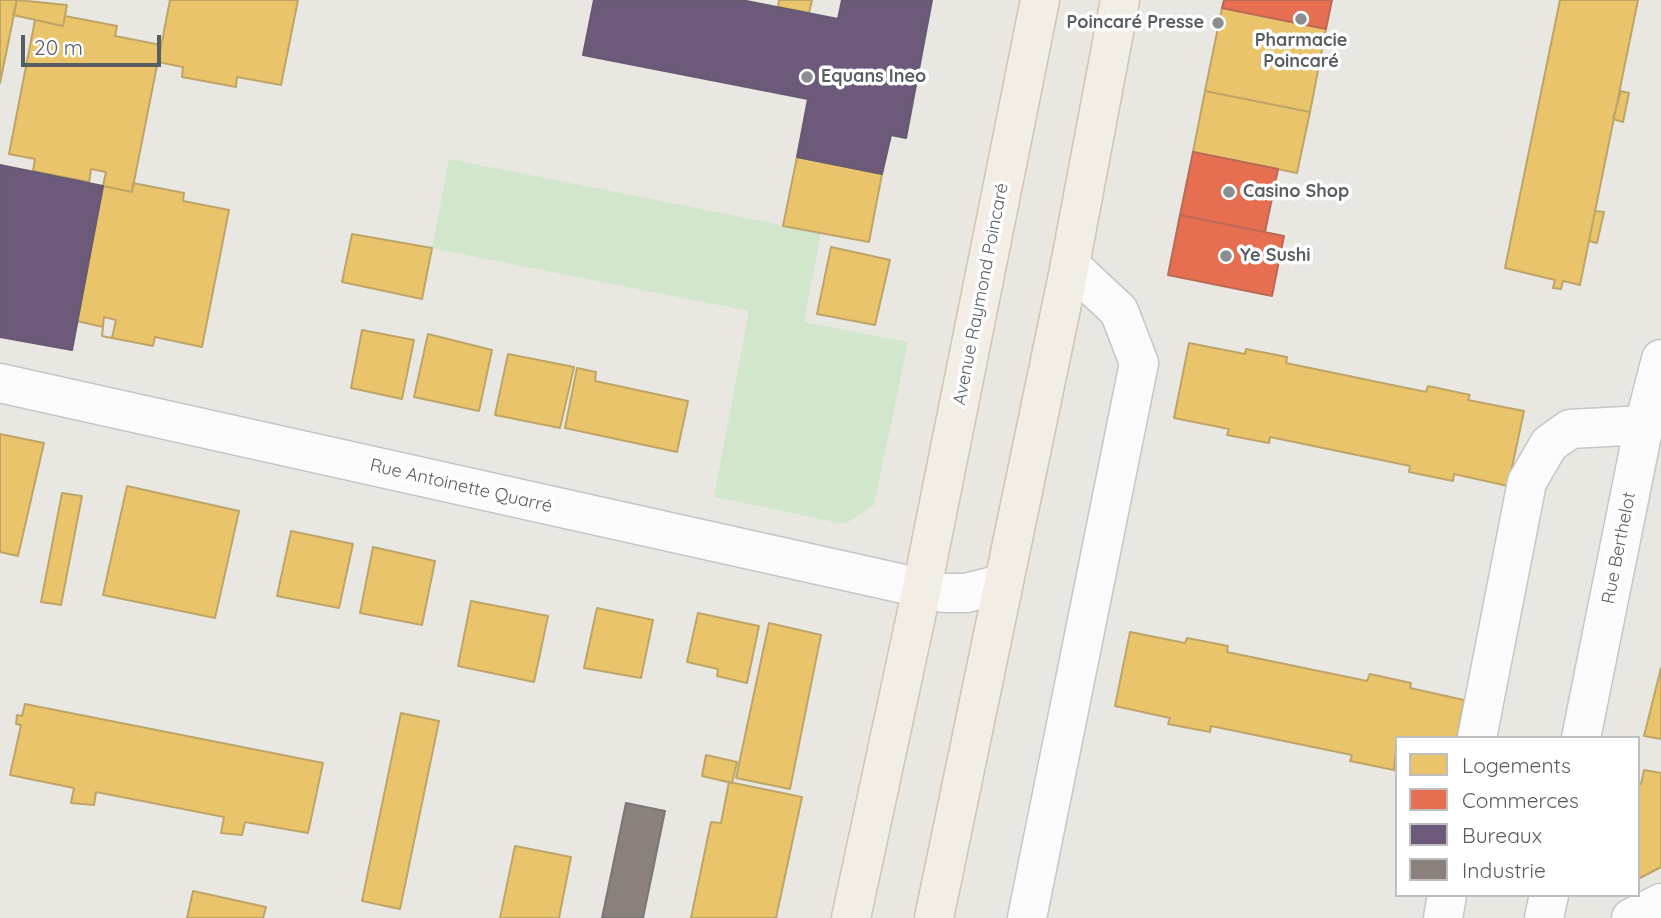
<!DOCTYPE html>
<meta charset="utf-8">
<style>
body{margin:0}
#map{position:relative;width:1661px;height:918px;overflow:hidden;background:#e9e7e2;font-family:Quicksand,sans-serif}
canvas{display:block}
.legend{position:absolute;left:1395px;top:736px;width:245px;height:161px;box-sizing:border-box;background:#fff;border:2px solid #bcbec0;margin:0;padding:9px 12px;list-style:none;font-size:21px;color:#585d61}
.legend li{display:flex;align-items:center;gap:14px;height:35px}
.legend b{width:35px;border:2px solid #bcbec0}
.scale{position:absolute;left:21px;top:35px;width:140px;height:32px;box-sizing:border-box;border:4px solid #585d61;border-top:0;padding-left:9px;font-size:21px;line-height:24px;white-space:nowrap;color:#585d61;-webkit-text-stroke:5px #fff;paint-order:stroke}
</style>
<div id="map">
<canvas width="1661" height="918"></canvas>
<ul class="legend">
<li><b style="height:19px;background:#e9c46a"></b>Logements</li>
<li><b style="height:19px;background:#e76f51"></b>Commerces</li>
<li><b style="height:19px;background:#6d597a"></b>Bureaux</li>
<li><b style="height:19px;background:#8a817c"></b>Industrie</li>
</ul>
<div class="scale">20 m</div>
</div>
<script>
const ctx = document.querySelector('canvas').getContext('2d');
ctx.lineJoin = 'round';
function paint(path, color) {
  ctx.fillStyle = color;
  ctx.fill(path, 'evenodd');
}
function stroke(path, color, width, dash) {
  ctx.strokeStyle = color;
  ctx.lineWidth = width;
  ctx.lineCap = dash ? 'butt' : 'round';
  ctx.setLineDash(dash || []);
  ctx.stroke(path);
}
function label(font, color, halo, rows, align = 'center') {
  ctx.font = font + ' Quicksand,sans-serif';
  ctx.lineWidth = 7;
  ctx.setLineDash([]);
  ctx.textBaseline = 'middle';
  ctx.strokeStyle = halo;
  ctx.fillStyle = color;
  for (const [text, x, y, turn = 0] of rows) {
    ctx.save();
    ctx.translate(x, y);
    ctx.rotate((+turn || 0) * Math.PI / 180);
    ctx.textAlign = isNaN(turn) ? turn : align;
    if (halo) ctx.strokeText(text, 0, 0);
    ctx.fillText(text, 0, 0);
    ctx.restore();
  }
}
paint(new Path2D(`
 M 449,159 L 821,233 L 804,322 L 908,342 L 874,505 L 845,524 L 714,497 L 749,311 L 432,248 Z`), '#d2e6cc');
const homes = new Path2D(`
 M 0,0 L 17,0 L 0,83 Z
 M 17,0 L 67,5 L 63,26 L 13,15 Z
 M 170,0 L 298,0 L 281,85 L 237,77 L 236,87 L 182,77 L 183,67 L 158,62 Z
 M 779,0 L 812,0 L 809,13 L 778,7 Z
 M 1560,0 L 1638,0 L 1580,285 L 1563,281 L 1561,289 L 1553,288 L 1555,280 L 1505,268 Z
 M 1222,8 L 1326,29 L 1310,112 L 1205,91 Z
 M 65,16 L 117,26 L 115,36 L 161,45 L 132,192 L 103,186 L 106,172 L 91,169 L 89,182 L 33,171 L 35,159 L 9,154 L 35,20 L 63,26 Z
 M 1205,91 L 1310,112 L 1297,173 L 1193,152 Z
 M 1621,91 L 1629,93 L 1623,122 L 1613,119 Z
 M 797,157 L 882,174 L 869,242 L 783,226 Z
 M 133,183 L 184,193 L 183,201 L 229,210 L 202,347 L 155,337 L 153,346 L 112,338 L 102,336 L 103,327 L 77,321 L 103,186 L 132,192 Z
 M 1595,211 L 1604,212 L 1597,243 L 1589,241 Z
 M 352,234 L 432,248 L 422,299 L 342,282 Z
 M 831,247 L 890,260 L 875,325 L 817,314 Z
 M 104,317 L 116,320 L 112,338 L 102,336 Z
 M 362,330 L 414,340 L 402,399 L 351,388 Z
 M 428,334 L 492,350 L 479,411 L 414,397 Z
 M 1189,343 L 1245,354 L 1246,349 L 1287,357 L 1286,363 L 1426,392 L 1428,386 L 1470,395 L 1468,400 L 1524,411 L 1508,486 L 1454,474 L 1453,481 L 1409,472 L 1410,466 L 1270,437 L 1269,443 L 1227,435 L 1229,429 L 1174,418 Z
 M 508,354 L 574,367 L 560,428 L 495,415 Z
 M 577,368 L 596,372 L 595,381 L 688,401 L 677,452 L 565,428 Z
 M 0,434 L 44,443 L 18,556 L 0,552 Z
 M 127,486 L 239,511 L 215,618 L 103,595 Z
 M 62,493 L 82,496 L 61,605 L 41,602 Z
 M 291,531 L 353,544 L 339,608 L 277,596 Z
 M 373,547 L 435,561 L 422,625 L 360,613 Z
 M 471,601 L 548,616 L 534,682 L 458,666 Z
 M 597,608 L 653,620 L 641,678 L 584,668 Z
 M 698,613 L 759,626 L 747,683 L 717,676 L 718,669 L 687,662 Z
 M 769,623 L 821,635 L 790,789 L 736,778 Z
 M 1130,632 L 1185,643 L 1187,638 L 1228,646 L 1227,652 L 1367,681 L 1370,674 L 1411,683 L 1410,688 L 1464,700 L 1457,738 L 1397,738 L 1394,770 L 1350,761 L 1352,755 L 1211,726 L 1210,732 L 1168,724 L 1170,718 L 1115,706 Z
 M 1661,668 L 1661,739 L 1644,736 Z
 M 25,704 L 323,763 L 308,833 L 245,822 L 242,835 L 221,833 L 224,817 L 96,792 L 94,805 L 71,803 L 74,788 L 10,775 L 21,725 L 16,724 L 17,715 L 22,716 Z
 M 401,713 L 439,721 L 400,909 L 362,901 Z
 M 706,755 L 737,762 L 732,783 L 702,776 Z
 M 1644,770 L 1661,773 L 1661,867 L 1638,879 L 1638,784 L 1641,784 Z
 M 729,782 L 802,797 L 776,918 L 691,918 L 711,822 L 721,823 Z
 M 515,846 L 571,857 L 559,918 L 500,918 Z
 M 193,891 L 266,907 L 263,918 L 187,918 Z`);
paint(homes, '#e9c46a');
stroke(homes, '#bea567', 2);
const shops = new Path2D(`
 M 1224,0 L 1332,0 L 1326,29 L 1222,8 Z
 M 1193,152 L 1278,169 L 1265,232 L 1180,215 Z
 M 1180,215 L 1284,236 L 1272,296 L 1168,275 Z`);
paint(shops, '#e76f51');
stroke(shops, '#bc6a56', 2);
const offices = new Path2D(`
 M 594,0 L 741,0 L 838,19 L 842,0 L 932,0 L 906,138 L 891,135 L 882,174 L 797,157 L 808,99 L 583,55 Z
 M 0,165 L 103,186 L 72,350 L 0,337 Z`);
paint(offices, '#6d597a');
stroke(offices, '#675a72', 2);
const industry = new Path2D(`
 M 626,803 L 665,811 L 643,918 L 602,918 Z`);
paint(industry, '#8a817c');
stroke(industry, '#7b7674', 2);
const minor = new Path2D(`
 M 0,383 L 944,593 L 966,593 L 1002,584
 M 1477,738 L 1527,482 L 1549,444 L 1570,429 L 1644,425
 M 1581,738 L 1644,425 L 1661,359
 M 1027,918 L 1139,363 L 1119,311 L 1070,265
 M 1443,918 L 1447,895
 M 1544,918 L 1549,895
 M 1631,918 L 1661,903`);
const major = new Path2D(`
 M 851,918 L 922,588 L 1040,0
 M 934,918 L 1070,265 L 1120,0`);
stroke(minor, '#c5c6c5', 41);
stroke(major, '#d2c4af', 41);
stroke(minor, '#fcfbfb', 38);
stroke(major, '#f2eee5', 38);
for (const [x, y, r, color] of [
 [1301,19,7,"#8b8d8e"],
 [1218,23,7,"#8b8d8e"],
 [807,77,7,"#8b8d8e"],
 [1229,192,7,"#8b8d8e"],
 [1226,256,7,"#8b8d8e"]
]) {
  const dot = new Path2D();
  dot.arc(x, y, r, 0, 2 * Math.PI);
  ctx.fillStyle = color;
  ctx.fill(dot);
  stroke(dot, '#fff', 2.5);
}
label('bold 18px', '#585d61', '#fff', [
 ["Poincaré Presse",1204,23,"right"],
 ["Pharmacie",1301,41,"center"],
 ["Poincaré",1301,62,"center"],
 ["Equans Ineo",821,77],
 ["Casino Shop",1243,192],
 ["Ye Sushi",1240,256]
], 'left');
label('18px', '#585d61', '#fff', [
 ["Avenue Raymond Poincaré",981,294,-79],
 ["Rue Antoinette Quarré",461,486,13],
 ["Rue Berthelot",1619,548,-79]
]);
</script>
